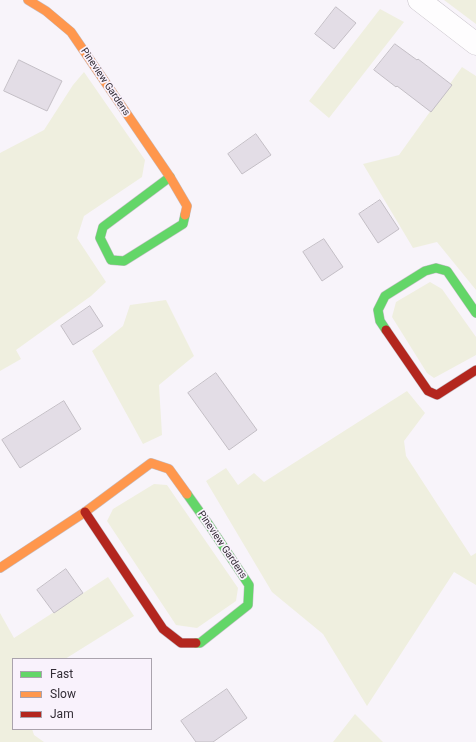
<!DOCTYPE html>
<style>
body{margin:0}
#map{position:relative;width:476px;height:742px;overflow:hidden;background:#f8f4fa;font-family:Roboto,sans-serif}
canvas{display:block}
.legend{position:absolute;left:12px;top:658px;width:140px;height:72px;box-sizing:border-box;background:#f9f2fc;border:1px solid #aaa3ad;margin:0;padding:5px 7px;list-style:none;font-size:12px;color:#332d36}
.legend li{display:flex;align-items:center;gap:8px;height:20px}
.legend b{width:20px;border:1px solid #aaa3ad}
</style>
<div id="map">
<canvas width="476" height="742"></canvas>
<ul class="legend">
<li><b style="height:5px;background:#63d668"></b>Fast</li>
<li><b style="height:5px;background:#ff974d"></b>Slow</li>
<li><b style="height:5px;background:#b3261e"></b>Jam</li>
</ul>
</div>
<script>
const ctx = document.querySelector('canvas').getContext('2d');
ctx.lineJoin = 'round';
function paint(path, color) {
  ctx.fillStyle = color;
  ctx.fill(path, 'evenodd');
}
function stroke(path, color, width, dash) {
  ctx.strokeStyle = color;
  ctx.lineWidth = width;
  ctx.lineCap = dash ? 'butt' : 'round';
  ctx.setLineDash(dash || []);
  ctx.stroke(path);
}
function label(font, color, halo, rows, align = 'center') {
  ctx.font = font + ' Roboto,sans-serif';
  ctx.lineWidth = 3.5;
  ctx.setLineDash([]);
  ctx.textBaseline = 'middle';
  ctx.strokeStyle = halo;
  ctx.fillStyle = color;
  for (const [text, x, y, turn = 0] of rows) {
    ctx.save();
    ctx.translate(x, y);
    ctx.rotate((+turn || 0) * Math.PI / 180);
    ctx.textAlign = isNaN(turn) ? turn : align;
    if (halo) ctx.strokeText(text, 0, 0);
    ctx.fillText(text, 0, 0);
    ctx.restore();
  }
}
paint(new Path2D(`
 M 444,0 L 476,0 L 476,24 Z
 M 380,9 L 404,22 L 329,118 L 309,101 Z
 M 462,67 L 476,76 L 476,290 L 437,242 L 413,248 L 363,164 L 399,155 Z
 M 84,72 L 145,160 L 142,177 L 84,216 L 77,238 L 106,282 L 91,296 L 16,350 L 21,359 L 0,371 L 0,153 L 44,130 L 73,85 Z
 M 430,282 L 442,289 L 476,337 L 476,355 L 434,378 L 427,373 L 392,317 L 396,302 Z
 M 166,300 L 194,356 L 159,385 L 162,435 L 143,444 L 92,351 L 123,326 L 130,305 Z
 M 407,391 L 425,413 L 404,441 L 406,456 L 471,556 L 476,553 L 476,585 L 454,572 L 367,706 L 323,634 L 272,592 L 206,481 L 226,468 L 238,485 L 254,473 L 264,482 Z
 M 154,484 L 167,485 L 238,588 L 236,601 L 197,628 L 176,625 L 107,521 L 113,509 Z
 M 108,577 L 134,616 L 65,659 L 13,659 L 13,729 L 32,729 L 34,735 L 44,742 L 0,742 L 0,613 L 14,638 Z
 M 355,714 L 383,742 L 333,742 Z`), '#efefdf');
const building = new Path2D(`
 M 336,7 L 356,23 L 334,49 L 315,34 Z
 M 395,44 L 417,60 L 418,59 L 452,85 L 431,112 L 397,86 L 396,87 L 374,70 Z
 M 19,60 L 62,81 L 47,111 L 4,91 Z
 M 256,134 L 271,155 L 242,174 L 228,154 Z
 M 380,200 L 399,229 L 378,243 L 359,214 Z
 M 324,239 L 343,267 L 322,281 L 303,252 Z
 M 90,306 L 103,326 L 73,345 L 61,326 Z
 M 216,373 L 257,430 L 229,450 L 188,393 Z
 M 64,401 L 81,429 L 20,468 L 2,440 Z
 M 66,569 L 83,593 L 54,613 L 37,590 Z
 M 227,689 L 247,718 L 213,742 L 196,742 L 181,721 Z`);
paint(building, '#e3dde6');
stroke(building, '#c3bec5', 1);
const street = new Path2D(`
 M 419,0 L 476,44`);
const fast = new Path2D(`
 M 170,177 L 103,227 L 100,238 L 111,260 L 124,261 L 183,224 L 185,215
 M 386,330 L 380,321 L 378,310 L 385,296 L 425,271 L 436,268 L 447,271 L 476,313
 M 187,494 L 209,525 L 249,585 L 248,605 L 200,643 L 196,643`);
const slow = new Path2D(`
 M 28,0 L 46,11 L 71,32 L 170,177 L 187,206 L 185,215
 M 0,568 L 85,512 L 151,463 L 169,469 L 187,494`);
const jam = new Path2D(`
 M 386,330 L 428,391 L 437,395 L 476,370
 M 85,512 L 163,629 L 181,643 L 196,643`);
stroke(street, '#c4bfc6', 23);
stroke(fast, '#c4bfc6', 10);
stroke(slow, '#c4bfc6', 10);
stroke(jam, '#c4bfc6', 10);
stroke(street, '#fefdfe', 22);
stroke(fast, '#63d668', 9);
stroke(slow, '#ff974d', 9);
stroke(jam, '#b3261e', 9);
label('10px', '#332d36', '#f9f2fc', [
 ["Pineview Gardens",105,82,56],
 ["Pineview Gardens",222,545,56]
]);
</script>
